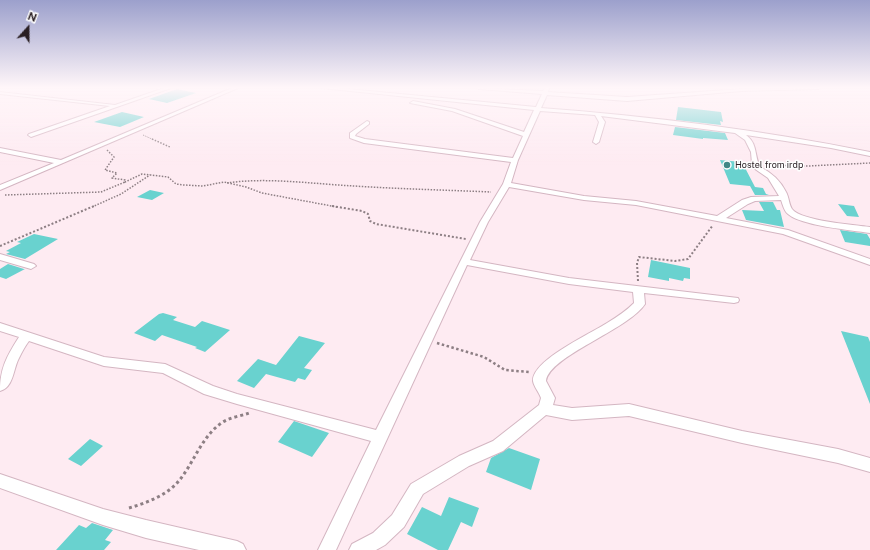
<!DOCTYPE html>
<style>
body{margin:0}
#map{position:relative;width:870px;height:550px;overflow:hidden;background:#feebf2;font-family:"Public Sans",sans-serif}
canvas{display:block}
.north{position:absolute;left:8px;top:8px;width:40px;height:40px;-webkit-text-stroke:3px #fefefe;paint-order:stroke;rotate:21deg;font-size:11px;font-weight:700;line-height:16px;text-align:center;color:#291e22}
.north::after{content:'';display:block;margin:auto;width:14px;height:18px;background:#291e22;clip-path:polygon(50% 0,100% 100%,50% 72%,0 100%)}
</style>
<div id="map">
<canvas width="870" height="550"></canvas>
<div class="north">N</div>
</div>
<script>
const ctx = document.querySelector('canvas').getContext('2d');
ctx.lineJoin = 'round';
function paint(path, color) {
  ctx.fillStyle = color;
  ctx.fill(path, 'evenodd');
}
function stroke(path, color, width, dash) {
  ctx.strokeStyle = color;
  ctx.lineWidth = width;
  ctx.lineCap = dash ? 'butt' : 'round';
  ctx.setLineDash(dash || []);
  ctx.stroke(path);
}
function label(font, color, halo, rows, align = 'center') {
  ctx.font = font + ' "Public Sans",sans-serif';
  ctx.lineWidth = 3;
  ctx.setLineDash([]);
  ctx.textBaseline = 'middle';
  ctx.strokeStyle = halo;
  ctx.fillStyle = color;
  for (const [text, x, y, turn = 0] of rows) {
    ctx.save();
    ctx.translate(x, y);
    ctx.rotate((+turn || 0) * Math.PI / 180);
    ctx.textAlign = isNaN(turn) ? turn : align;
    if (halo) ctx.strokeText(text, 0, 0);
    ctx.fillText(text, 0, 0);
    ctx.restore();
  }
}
paint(new Path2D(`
 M 177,89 L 196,93 L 167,103 L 149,99 Z
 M 678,107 L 721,112 L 723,122 L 720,121 L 721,125 L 676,120 Z
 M 122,112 L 144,117 L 120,127 L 94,122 Z
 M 675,127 L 725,133 L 728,140 L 703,138 L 703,139 L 673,135 Z
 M 720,160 L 742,162 L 755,187 L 763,188 L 766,194 L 769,195 L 755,195 L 750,186 L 730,184 Z
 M 150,190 L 164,193 L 152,200 L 137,197 Z
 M 759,202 L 773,202 L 777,210 L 780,210 L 784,227 L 746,220 L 742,210 L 764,211 Z
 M 838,204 L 854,206 L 859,217 L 847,216 Z
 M 840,230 L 867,234 L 870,239 L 870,246 L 845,242 Z
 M 34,234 L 58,239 L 25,259 L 6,254 L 10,252 L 6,251 L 21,243 L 17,242 Z
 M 651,260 L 690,268 L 690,279 L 684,278 L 683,281 L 669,278 L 669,281 L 648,277 Z
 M 8,264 L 24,269 L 25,269 L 6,279 L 0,277 L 0,269 Z
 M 163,313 L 177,317 L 173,320 L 195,327 L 202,321 L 230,330 L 205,352 L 195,348 L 197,347 L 162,335 L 155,341 L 134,333 L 159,314 Z
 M 841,331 L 868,337 L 870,342 L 870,404 Z
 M 299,336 L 325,343 L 304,368 L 312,370 L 305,380 L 298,378 L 295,382 L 266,374 L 254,388 L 237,381 L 258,359 L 276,365 Z
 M 294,421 L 329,433 L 312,457 L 278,442 Z
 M 90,439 L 103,446 L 81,466 L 68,459 Z
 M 509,448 L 540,459 L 531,490 L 486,472 L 491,458 Z
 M 449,497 L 479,508 L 472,527 L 461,522 L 448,550 L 438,550 L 407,534 L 422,507 L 441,516 Z
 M 92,523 L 113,530 L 105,540 L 111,542 L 104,550 L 56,550 L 79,525 L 86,528 Z`), '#69d2cf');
const minor = new Path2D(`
 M 164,88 L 171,88 L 31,137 L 28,135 L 29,134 L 110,106 L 0,94 L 0,92 L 115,105 Z
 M 232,88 L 238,88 L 0,190 L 0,185 L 54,163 L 0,152 L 0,148 L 61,160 Z
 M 321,88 L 338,88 L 536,107 L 542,94 L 479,89 L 477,88 L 543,91 L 545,88 L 549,88 L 548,92 L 627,97 L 741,89 L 820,88 L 818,89 L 741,91 L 627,101 L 547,95 L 541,108 C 651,116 761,130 870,152 L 870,156 L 831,148 L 746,135 C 758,144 754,155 760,167 C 772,173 780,180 786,192 C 789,197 789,205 792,209 C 801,221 855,225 870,227 L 870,233 C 851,230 802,226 788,214 C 784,211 783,205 781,200 L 755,201 L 748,204 L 726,218 L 788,230 L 870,259 L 870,265 L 783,234 L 636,205 L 584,200 L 509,187 L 488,222 L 470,260 L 569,278 L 738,298 L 739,300 L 738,302 L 734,303 L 644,293 L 645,304 C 628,330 549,356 546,381 L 555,398 L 553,405 L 572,408 L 629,404 L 742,431 L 838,449 L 870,458 L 870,472 L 838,463 L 742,443 L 629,416 L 572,420 L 546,415 L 503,451 L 469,466 L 423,494 L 404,527 L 385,545 L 376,550 L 349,550 L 352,544 L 373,533 L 392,515 L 411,484 L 459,456 L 493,441 L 539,405 L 541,398 C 539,392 534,387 533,381 C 532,360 592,333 607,323 C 617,317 626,311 634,303 L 633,292 L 569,284 L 467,265 L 336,550 L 318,550 L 371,441 L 237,404 L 204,394 L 163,373 L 104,366 L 29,341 C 25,346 22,352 19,358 C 13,369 14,387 0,391 C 0,368 7,356 19,337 L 0,331 L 0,323 L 104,357 L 165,364 L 213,386 L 237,394 L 376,430 L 480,222 L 503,184 L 511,162 L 364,143 L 350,138 L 350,133 L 367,121 L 369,122 L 369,124 L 356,134 L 355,136 L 365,139 L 513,158 L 523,136 L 452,111 L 410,103 L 413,101 L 455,109 L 524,132 L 534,110 ZM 540,111 L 595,115 L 599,122 L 593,142 L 596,144 L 599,142 L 605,122 L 601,116 L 735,133 L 745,140 L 751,152 L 752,164 L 755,169 L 768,178 L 779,196 L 751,197 L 742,200 L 717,216 L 636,201 L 584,196 L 511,183 L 518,160 Z
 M 0,254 L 34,264 L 36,266 L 31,269 L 0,260 Z
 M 0,474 L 103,509 L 146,520 L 237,541 L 243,544 L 246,550 L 199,550 L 146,538 L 103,525 L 0,488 Z`);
stroke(minor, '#d4b6c2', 2);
stroke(new Path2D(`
 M 143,135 L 154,140`), '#8d7f84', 1, [1, 1]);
stroke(new Path2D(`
 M 152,139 L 170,147
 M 107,150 L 114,157 L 105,170 L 117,173 L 112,178 L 125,180 L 125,182 L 142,174 L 168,177 L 176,184 L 184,185 L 203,186 L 224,182 L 246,187 L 262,193 L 337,207
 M 770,165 L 808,166 L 870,163
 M 227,183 C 267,177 314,184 354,186 C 400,189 445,190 491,192
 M 5,195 L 101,192 L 125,182
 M 92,207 L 121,194 L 150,175`), '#8d7f84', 1.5, [1.5, 1.5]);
stroke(new Path2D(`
 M 332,206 L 362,211 L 368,214 L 370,221 L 376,224 L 466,239
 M 0,246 L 94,206
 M 638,281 L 637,263 L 639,257 L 675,261 L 688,259 L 713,225`), '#8d7f84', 2, [2, 2]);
stroke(new Path2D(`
 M 437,343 L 484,357 L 505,370 L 529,372`), '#8d7f84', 2.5, [2.5, 2.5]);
stroke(new Path2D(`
 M 129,508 C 146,503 165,496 177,483 C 194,464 201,436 223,422 C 231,417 241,416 249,413`), '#8d7f84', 3, [3, 3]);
paint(minor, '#fff');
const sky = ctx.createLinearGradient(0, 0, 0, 165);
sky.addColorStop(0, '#9ca0cc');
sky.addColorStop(0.53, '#fff6f9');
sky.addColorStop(1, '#fff6f900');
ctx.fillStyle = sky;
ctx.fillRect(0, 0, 870, 165);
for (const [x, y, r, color] of [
 [727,165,4,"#408886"]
]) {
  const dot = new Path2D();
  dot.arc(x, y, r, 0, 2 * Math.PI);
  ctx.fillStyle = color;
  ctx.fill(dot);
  stroke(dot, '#fefefe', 1.5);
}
label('9px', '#291e22', '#fefefe', [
 ["Hostel from irdp",735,165]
], 'left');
</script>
